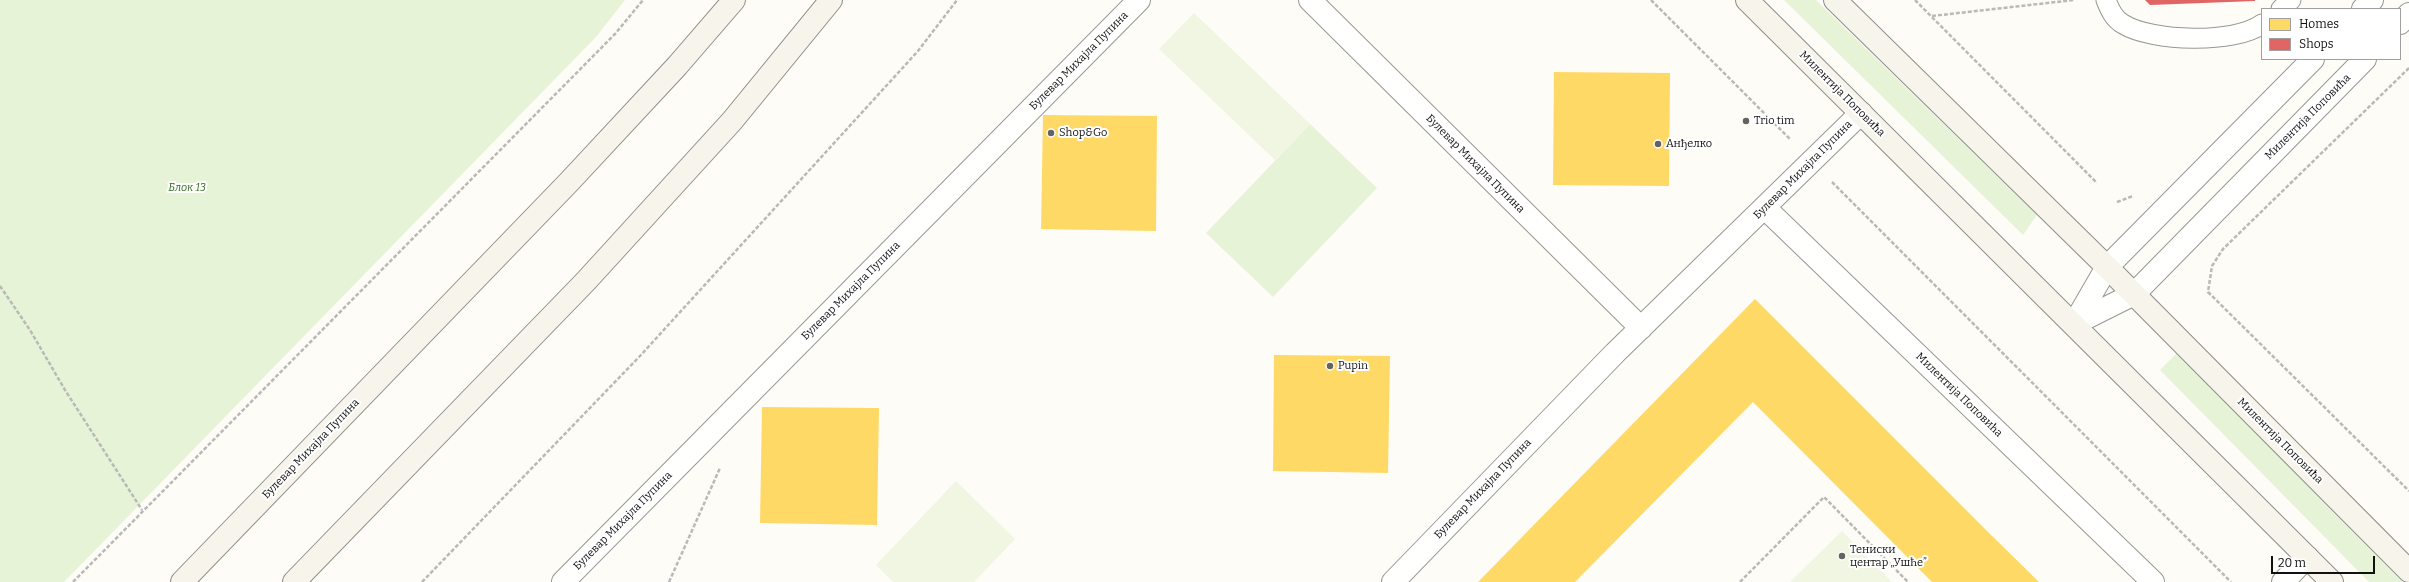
<!DOCTYPE html>
<meta charset="utf-8">
<style>
body{margin:0}
#map{position:relative;width:2409px;height:582px;overflow:hidden;background:#fdfcf7;font-family:Bitter,serif}
canvas{display:block}
.legend{position:absolute;left:2261px;top:8px;width:140px;height:52px;box-sizing:border-box;background:#fff;border:1px solid #a0a0a0;margin:0;padding:5px 7px;list-style:none;font-size:12px;color:#111}
.legend li{display:flex;align-items:center;gap:8px;height:20px}
.legend b{width:20px;border:1px solid #a0a0a0}
.scale{position:absolute;left:2271px;top:556px;width:104px;height:18px;box-sizing:border-box;border:2px solid #111;border-top:0;padding-left:5px;font-size:12px;line-height:14px;white-space:nowrap;color:#111;-webkit-text-stroke:3px #fff;paint-order:stroke}
</style>
<div id="map">
<canvas width="2409" height="582"></canvas>
<ul class="legend">
<li><b style="height:11px;background:#ffd966"></b>Homes</li>
<li><b style="height:11px;background:#e06666"></b>Shops</li>
</ul>
<div class="scale">20 m</div>
</div>
<script>
const ctx = document.querySelector('canvas').getContext('2d');
ctx.lineJoin = 'round';
function paint(path, color) {
  ctx.fillStyle = color;
  ctx.fill(path, 'evenodd');
}
function stroke(path, color, width, dash) {
  ctx.strokeStyle = color;
  ctx.lineWidth = width;
  ctx.lineCap = dash ? 'butt' : 'round';
  ctx.setLineDash(dash || []);
  ctx.stroke(path);
}
function label(font, color, halo, rows, align = 'center') {
  ctx.font = font + ' Bitter,serif';
  ctx.lineWidth = 4;
  ctx.setLineDash([]);
  ctx.textBaseline = 'middle';
  ctx.strokeStyle = halo;
  ctx.fillStyle = color;
  for (const [text, x, y, turn = 0] of rows) {
    ctx.save();
    ctx.translate(x, y);
    ctx.rotate((+turn || 0) * Math.PI / 180);
    ctx.textAlign = isNaN(turn) ? turn : align;
    if (halo) ctx.strokeText(text, 0, 0);
    ctx.fillText(text, 0, 0);
    ctx.restore();
  }
}
paint(new Path2D(`
 M 0,0 L 625,0 L 596,37 L 64,582 L 0,582 Z
 M 1784,0 L 1816,0 L 2037,215 L 2023,235 Z
 M 1310,124 L 1377,188 L 1273,297 L 1206,233 Z
 M 2177,353 L 2402,582 L 2369,582 L 2160,370 Z`), '#e7f3d7');
paint(new Path2D(`
 M 1194,13 L 1310,124 L 1275,160 L 1159,49 Z
 M 956,481 L 1015,539 L 974,582 L 893,582 L 876,565 Z
 M 1842,531 L 1892,582 L 1790,582 Z`), '#f0f6e1');
paint(new Path2D(`
 M 1554,72 L 1670,73 L 1669,186 L 1553,185 Z
 M 1043,115 L 1157,116 L 1156,231 L 1041,229 Z
 M 1755,299 L 1988,532 L 2039,582 L 1932,582 L 1753,402 L 1575,582 L 1478,582 Z
 M 1274,355 L 1390,356 L 1388,473 L 1273,471 Z
 M 762,407 L 879,408 L 877,525 L 760,523 Z`), '#ffd966');
paint(new Path2D(`
 M 2145,0 L 2255,0 L 2255,1 L 2150,5 Z`), '#e06666');
const lane = new Path2D(`
 M 2106,0 C 2110,10 2114,19 2123,24 C 2152,42 2235,44 2262,24
 M 2281,9 L 2291,0`);
const street = new Path2D(`
 M 1310,0 L 1641,328
 M 2363,9 L 2372,0
 M 2400,23 L 2409,14
 M 1765,208 L 2153,582
 M 2074,324 L 2134,294 L 2365,59
 M 2074,324 L 2107,267 L 2313,59
 M 563,582 L 1139,0
 M 1393,582 L 1615,353 L 1861,113
 M 2283,582 L 2307,557`);
const secondary = new Path2D(`
 M 1747,0 L 2332,582
 M 1835,0 L 2107,267 L 2409,571
 M 182,582 L 569,182 L 677,66 L 734,0
 M 294,582 L 586,281 L 732,121 L 831,0`);
stroke(lane, '#979795', 21);
stroke(street, '#979795', 24);
stroke(secondary, '#8e8d8b', 24);
stroke(new Path2D(`
 M 1651,0 L 1791,140
 M 1915,0 L 2097,183
 M 1932,16 L 2074,0
 M 2409,68 L 2223,249 L 2212,266 L 2208,292 L 2409,491
 M 1832,182 L 2231,582
 M 2117,202 L 2133,196
 M 0,286 L 30,330 L 65,390 L 142,510
 M 73,582 L 615,34 L 643,0
 M 422,582 L 640,356 L 918,51 L 957,0
 M 669,582 L 720,468
 M 1740,582 L 1824,497 L 1908,582`), '#b9b9b8', 2.5, [4, 2]);
stroke(lane, '#fffffe', 19);
stroke(street, '#fffffe', 22);
stroke(secondary, '#f6f4eb', 22);
for (const [x, y, r, color] of [
 [1746,121,4,"#646362"],
 [1051,133,4,"#646362"],
 [1658,144,4,"#646362"],
 [1330,366,4,"#646362"],
 [1842,556,4,"#646362"]
]) {
  const dot = new Path2D();
  dot.arc(x, y, r, 0, 2 * Math.PI);
  ctx.fillStyle = color;
  ctx.fill(dot);
  stroke(dot, '#fff', 1.5);
}
label('11px', '#111', '#fff', [
 ["Булевар Михајла Пупина",1079,61,-45],
 ["Милентија Поповића",1842,94,45],
 ["Милентија Поповића",2308,117,-45],
 ["Булевар Михајла Пупина",1475,164,45],
 ["Булевар Михајла Пупина",1803,170,-45],
 ["Булевар Михајла Пупина",851,291,-45],
 ["Милентија Поповића",1959,395,44],
 ["Милентија Поповића",2280,441,45],
 ["Булевар Михајла Пупина",311,449,-46],
 ["Булевар Михајла Пупина",1483,489,-46],
 ["Булевар Михајла Пупина",623,521,-45]
]);
label('11px', '#111', '#fff', [
 ["Trio tim",1754,121],
 ["Shop&Go",1059,133],
 ["Анђелко",1666,144],
 ["Pupin",1338,366],
 ["Тениски",1850,550],
 ["центар „Ушће”",1850,563]
], 'left');
label('italic 11px', '#2f6b1f', '#fff', [
 ["Блок 13",187,188]
]);
</script>
